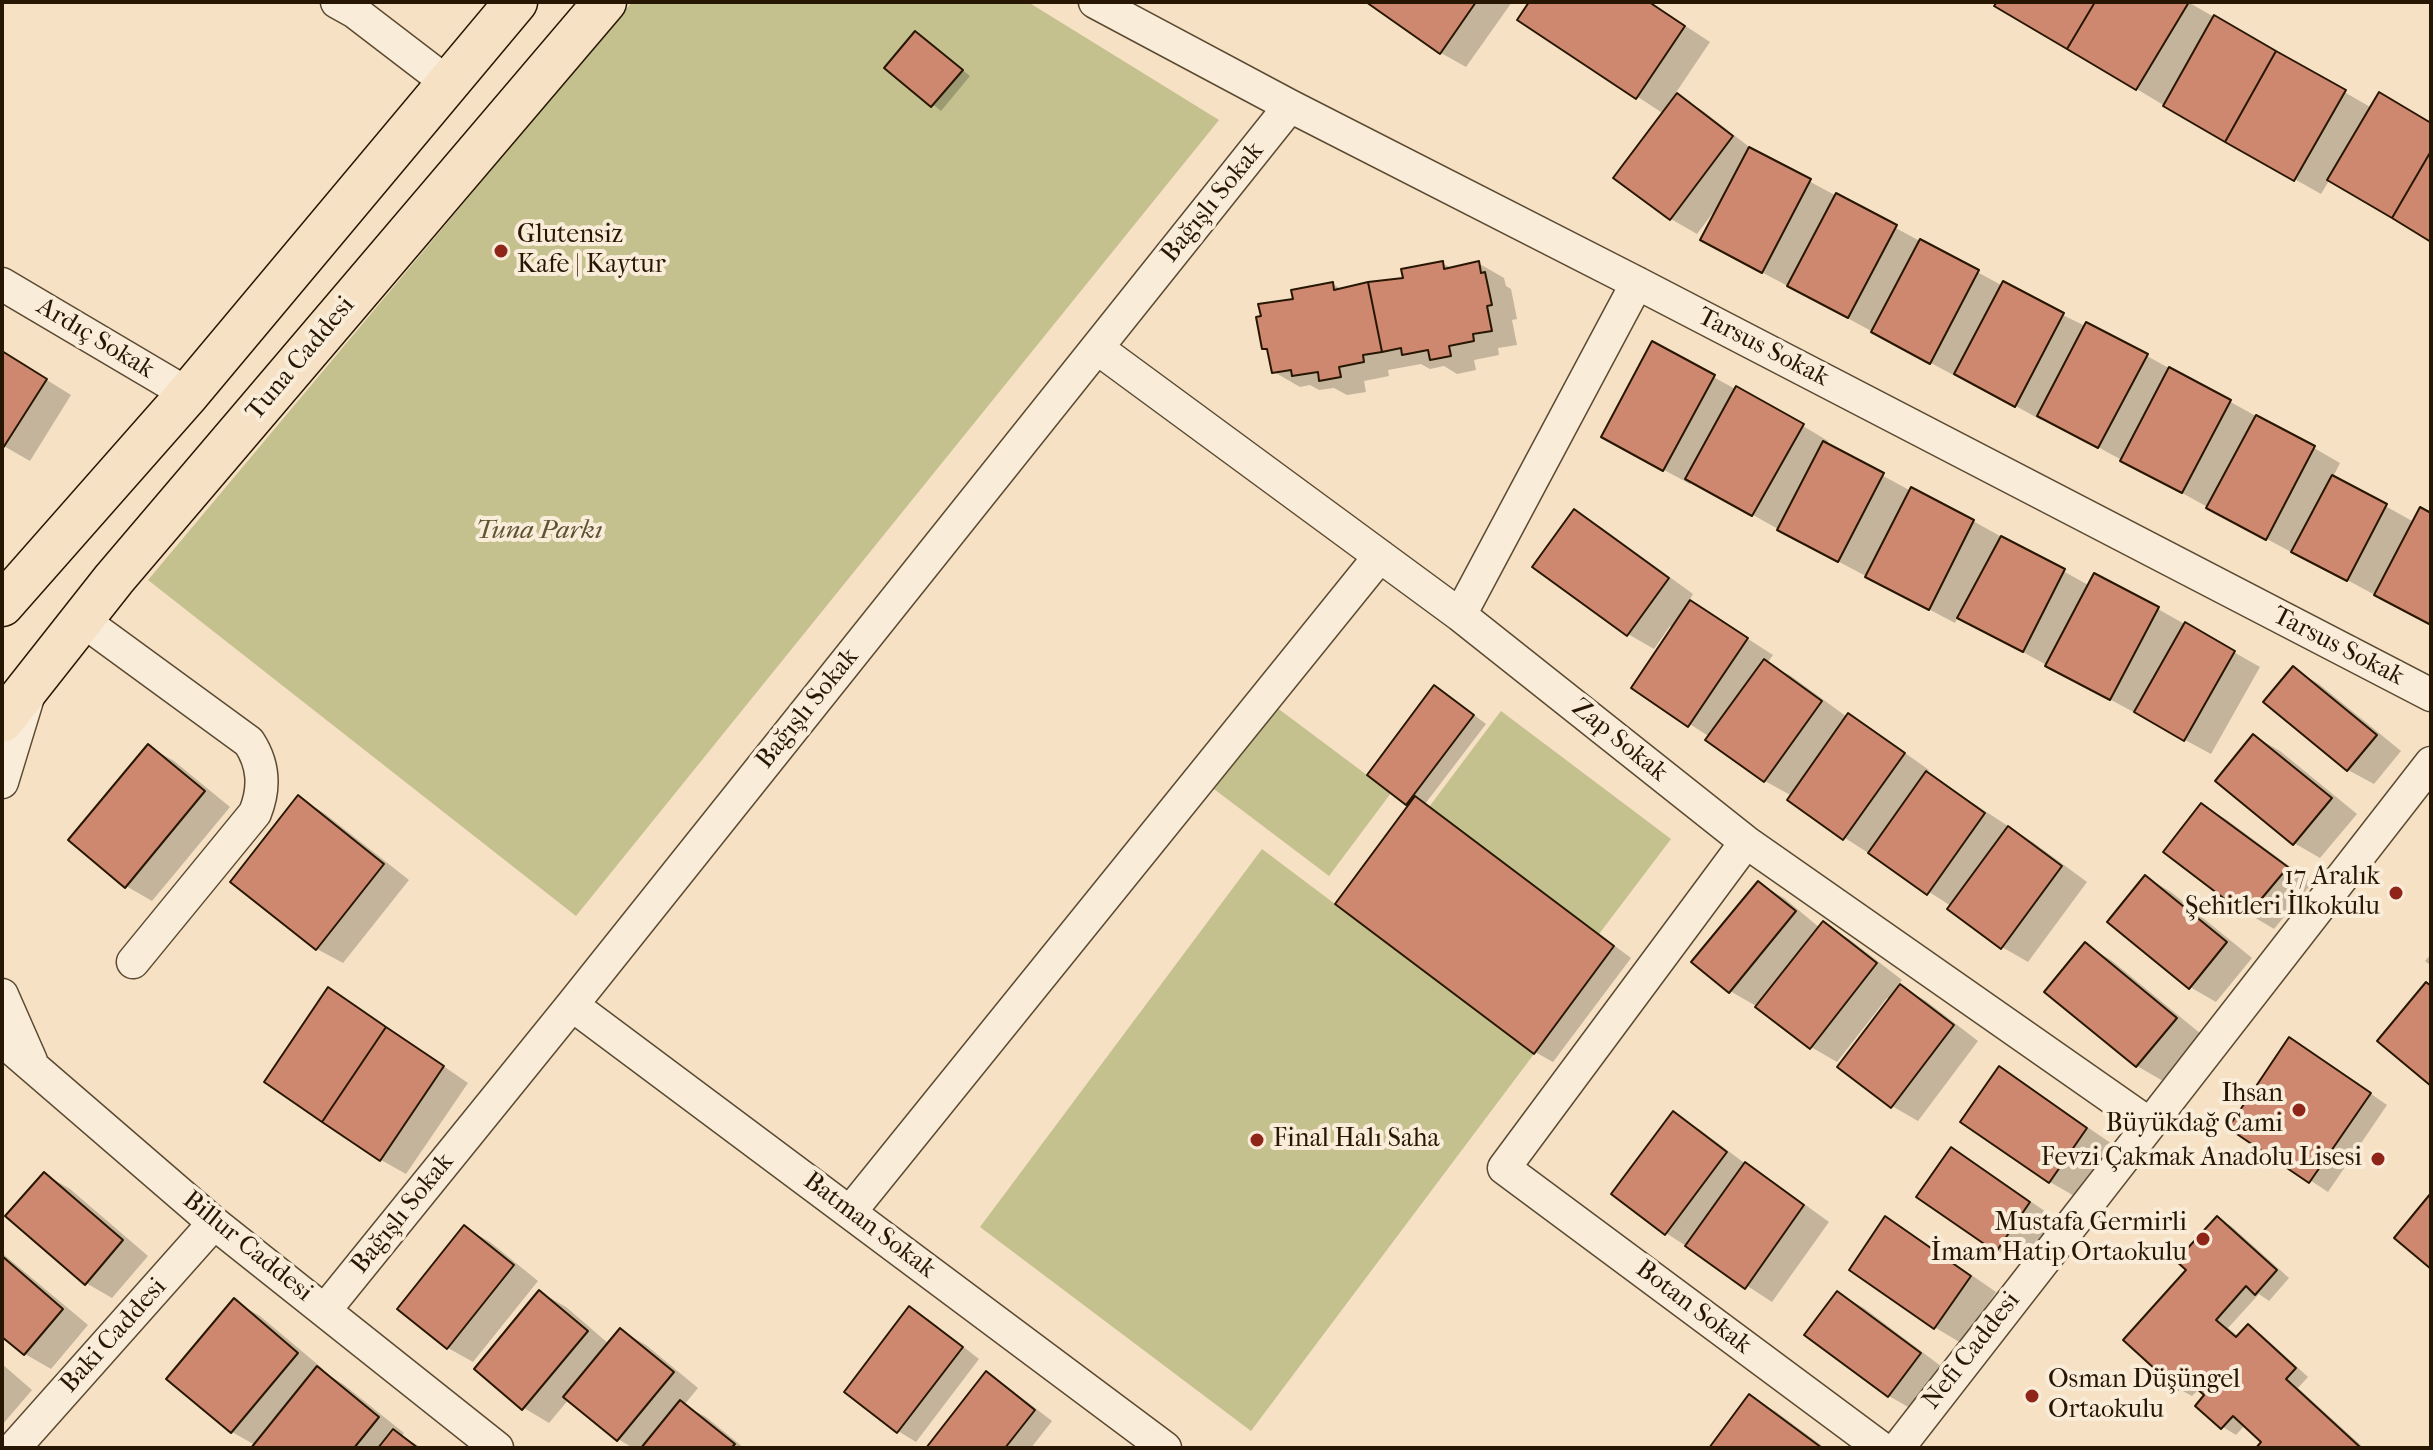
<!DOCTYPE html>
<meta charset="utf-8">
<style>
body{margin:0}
#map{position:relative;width:2433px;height:1450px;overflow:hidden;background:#f6e1c4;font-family:"IM FELL French Canon",serif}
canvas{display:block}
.frame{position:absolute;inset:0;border:4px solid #271702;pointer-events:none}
</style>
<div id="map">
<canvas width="2433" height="1450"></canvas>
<div class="frame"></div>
</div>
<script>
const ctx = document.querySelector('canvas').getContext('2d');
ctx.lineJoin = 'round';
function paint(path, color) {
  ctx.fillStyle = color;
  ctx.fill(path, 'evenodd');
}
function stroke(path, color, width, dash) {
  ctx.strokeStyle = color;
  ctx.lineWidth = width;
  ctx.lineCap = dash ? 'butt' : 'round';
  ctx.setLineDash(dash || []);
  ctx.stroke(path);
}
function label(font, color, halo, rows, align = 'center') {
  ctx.font = font + ' "IM FELL French Canon",serif';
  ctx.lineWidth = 8;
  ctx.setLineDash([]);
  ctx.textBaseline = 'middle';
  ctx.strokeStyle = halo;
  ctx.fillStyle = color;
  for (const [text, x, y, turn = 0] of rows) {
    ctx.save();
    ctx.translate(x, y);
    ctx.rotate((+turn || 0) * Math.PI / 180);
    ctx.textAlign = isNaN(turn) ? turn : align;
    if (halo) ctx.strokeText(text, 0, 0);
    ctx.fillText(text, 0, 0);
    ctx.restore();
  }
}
paint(new Path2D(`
 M 632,2 L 1028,2 L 1219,120 L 576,916 L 148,580 Z
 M 1276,707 L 1391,793 L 1329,876 L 1214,789 Z
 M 1501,711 L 1671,839 L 1599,934 L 1429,807 Z
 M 1262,849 L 1534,1054 L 1251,1431 L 980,1227 Z`), '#c4c18f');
paint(new Path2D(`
 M 1369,2 L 1512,2 L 1466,67 L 1441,53 Z
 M 1532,2 L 1649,2 L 1710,42 L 1675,94 L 1703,111 L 1757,153 L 2003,286 L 2147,356 L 2314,448 L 2340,463 L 2333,477 L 2414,522 L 2431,516 L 2431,624 L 2374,592 L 2373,594 L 2294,551 L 2293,553 L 2235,522 L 2043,417 L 2041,420 L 1958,374 L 1957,377 L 1728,254 L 1720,207 L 1718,206 L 1697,234 L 1671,219 L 1664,114 L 1520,20 Z
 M 1992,2 L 2188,2 L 2372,108 L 2431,125 L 2431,239 L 2330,179 L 2321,194 L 2165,106 Z
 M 916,33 L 970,76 L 941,111 L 887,67 Z
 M 1442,263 L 1453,269 L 1478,263 L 1504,278 L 1506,286 L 1511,289 L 1517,319 L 1512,320 L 1517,345 L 1498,348 L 1499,355 L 1474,360 L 1476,370 L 1457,374 L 1444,366 L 1430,369 L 1421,364 L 1388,370 L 1389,376 L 1364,381 L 1366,392 L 1347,395 L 1334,388 L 1319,390 L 1310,385 L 1300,387 L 1274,372 L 1270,351 L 1264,348 L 1295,301 L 1333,284 L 1344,291 L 1405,279 Z
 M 1653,344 L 1803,426 L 1828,441 L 1826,445 L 1911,491 L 1973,521 L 2090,586 L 2158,609 L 2260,667 L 2211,754 L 1958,617 L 1955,623 L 1805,544 L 1692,481 L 1690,484 L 1629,451 Z
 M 2,352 L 71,395 L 30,461 L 2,445 Z
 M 1575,512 L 1601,527 L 1693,594 L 1689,601 L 1773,655 L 1767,663 L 1791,676 L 1847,717 L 1874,731 L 1929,770 L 1927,773 L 2034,843 L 2087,882 L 2028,962 L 2002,947 L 1951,906 L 1845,838 L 1790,799 L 1792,796 L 1765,781 L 1710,737 L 1633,688 L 1673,628 L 1670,626 L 1654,649 L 1628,634 Z
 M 2293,669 L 2319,684 L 2401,751 L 2374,784 L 2348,770 L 2266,702 Z
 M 1448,695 L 1486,724 L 1425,804 L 1631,958 L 1553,1062 L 1535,1052 L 1411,805 L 1407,803 Z
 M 2254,736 L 2280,751 L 2357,814 L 2320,858 L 2294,843 L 2218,780 Z
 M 148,746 L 174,761 L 230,807 L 152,901 L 126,886 Z
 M 299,798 L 324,813 L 409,880 L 343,963 L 317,949 Z
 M 2202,805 L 2227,820 L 2312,883 L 2274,929 L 2249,914 Z
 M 2146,877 L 2171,892 L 2252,958 L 2216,1002 L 2190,987 Z
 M 1758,883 L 1784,898 L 1820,928 L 1823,924 L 1849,939 L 1902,980 L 1898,985 L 1926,1001 L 1978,1041 L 1918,1121 L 1892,1106 L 1890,1000 L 1887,998 L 1837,1062 L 1811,1047 L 1756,1006 L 1730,991 Z
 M 2085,945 L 2111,960 L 2201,1034 L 2163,1081 L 2137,1066 L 2047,991 Z
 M 2431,954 L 2431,966 L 2425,961 Z
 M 329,990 L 354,1005 L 468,1083 L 406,1174 L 381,1160 Z
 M 2308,1050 L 2387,1105 L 2328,1192 L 2230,1127 Z
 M 1999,1069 L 2025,1084 L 2112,1144 L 2076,1197 L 2050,1182 L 1963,1121 Z
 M 1673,1114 L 1699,1129 L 1751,1168 L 1771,1180 L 1829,1222 L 1772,1302 L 1666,1233 Z
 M 1951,1150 L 1977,1165 L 2055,1218 L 2023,1265 L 1997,1250 Z
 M 44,1174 L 70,1189 L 148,1256 L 112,1298 L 86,1283 Z
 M 2217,1218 L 2231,1226 L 2289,1278 L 2269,1301 L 2259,1294 L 2228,1328 L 2239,1337 L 2248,1327 L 2261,1334 L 2308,1377 L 2298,1388 L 2364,1448 L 2258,1448 L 2264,1442 L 2245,1425 L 2236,1435 L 2223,1427 L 2198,1405 L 2207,1395 L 2200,1388 L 2192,1396 L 2179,1389 L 2189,1270 Z
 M 1886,1219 L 1912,1234 L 1996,1292 L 1961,1343 L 1936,1328 L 1852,1270 Z
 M 464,1227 L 490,1242 L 538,1281 L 473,1362 L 448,1348 Z
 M 2,1253 L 88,1325 L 51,1369 L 25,1354 L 2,1334 Z
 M 540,1292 L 566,1307 L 609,1344 L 620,1330 L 646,1345 L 698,1388 L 684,1405 L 706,1417 L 744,1448 L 633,1448 L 618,1439 L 569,1399 L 549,1423 L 524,1408 L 476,1369 Z
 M 1838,1293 L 1864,1308 L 1946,1370 L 1915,1411 L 1889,1396 L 1807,1334 Z
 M 234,1301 L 260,1316 L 323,1369 L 321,1371 L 343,1384 L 404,1433 L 402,1436 L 422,1448 L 253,1448 L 255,1445 L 232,1432 L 169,1379 Z
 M 910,1309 L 928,1319 L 979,1359 L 916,1442 L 898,1431 Z
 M 2,1364 L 32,1390 L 2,1425 Z
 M 986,1374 L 1004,1384 L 1052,1421 L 1031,1448 L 928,1448 Z
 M 1749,1396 L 1775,1411 L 1825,1448 L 1712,1448 Z`), '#0003');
const building = new Path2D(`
 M 1366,2 L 1476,2 L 1440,54 Z
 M 1529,2 L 1649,2 L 1685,26 L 1636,99 L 1517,20 Z
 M 1997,2 L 2095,2 L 2067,49 L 1994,6 Z
 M 2095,2 L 2189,2 L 2136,90 L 2067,49 Z
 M 2214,15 L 2276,51 L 2225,142 L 2163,106 Z
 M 915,31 L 963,70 L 931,107 L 884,68 Z
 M 2276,51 L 2346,90 L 2294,181 L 2225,142 Z
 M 2379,92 L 2431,123 L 2431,151 L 2392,218 L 2327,180 Z
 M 1677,93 L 1733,136 L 1670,220 L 1613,178 Z
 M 1749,147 L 1811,179 L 1762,273 L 1700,240 Z
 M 2431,151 L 2431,242 L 2392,218 Z
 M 1836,193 L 1897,225 L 1848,318 L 1787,286 Z
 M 1920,239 L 1979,270 L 1930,364 L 1871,332 Z
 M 1443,261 L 1444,269 L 1479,261 L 1481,273 L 1485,272 L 1492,305 L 1487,306 L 1492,331 L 1473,334 L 1474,341 L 1449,346 L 1451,356 L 1430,360 L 1428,350 L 1402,355 L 1401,348 L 1382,352 L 1368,282 L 1403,278 L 1401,269 Z
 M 2003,281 L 2064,313 L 2015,407 L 1954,374 Z
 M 1333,282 L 1334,290 L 1368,282 L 1382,352 L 1363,355 L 1364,362 L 1339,367 L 1341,377 L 1319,381 L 1318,372 L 1292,376 L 1291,370 L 1272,373 L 1267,349 L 1262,349 L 1256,317 L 1261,316 L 1258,304 L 1293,299 L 1291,290 Z
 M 2086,322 L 2148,354 L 2098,448 L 2037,416 Z
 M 1652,341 L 1715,375 L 1663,471 L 1601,437 Z
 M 2,351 L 47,379 L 3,448 L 2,448 Z
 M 2169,367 L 2231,400 L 2182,493 L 2120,461 Z
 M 1736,386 L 1804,424 L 1752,516 L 1685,479 Z
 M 2256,415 L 2315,446 L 2266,540 L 2206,508 Z
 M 1823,441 L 1884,473 L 1838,562 L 1777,530 Z
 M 2332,475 L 2387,504 L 2347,581 L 2291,552 Z
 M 1911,487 L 1974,520 L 1929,610 L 1865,577 Z
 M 2420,507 L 2431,513 L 2431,625 L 2374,595 Z
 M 1574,509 L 1669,578 L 1627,636 L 1532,567 Z
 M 2001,536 L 2065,569 L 2023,652 L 1957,618 Z
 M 2094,573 L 2159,607 L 2110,700 L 2045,666 Z
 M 1690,600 L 1748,638 L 1688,727 L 1631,688 Z
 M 2185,622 L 2235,651 L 2184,741 L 2134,712 Z
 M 1764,659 L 1822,701 L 1764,782 L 1705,740 Z
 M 2293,666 L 2377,735 L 2347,771 L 2263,702 Z
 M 1434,685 L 1474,715 L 1406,805 L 1367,775 Z
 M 1848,713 L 1905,753 L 1843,840 L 1787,800 Z
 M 2253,734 L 2332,798 L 2293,845 L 2215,781 Z
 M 148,744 L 205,791 L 125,888 L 68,840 Z
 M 1926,771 L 1985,813 L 1927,895 L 1868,853 Z
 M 298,795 L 384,864 L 316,950 L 230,882 Z
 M 1415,796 L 1614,946 L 1534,1054 L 1335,904 Z
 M 2201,803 L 2288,867 L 2247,916 L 2163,852 Z
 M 2008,826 L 2062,866 L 2001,949 L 1947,909 Z
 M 2145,875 L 2227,942 L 2189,989 L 2107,922 Z
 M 1758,881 L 1796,911 L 1729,993 L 1691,962 Z
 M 1823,921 L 1877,963 L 1810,1049 L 1755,1007 Z
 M 2085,942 L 2177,1018 L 2136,1067 L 2044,992 Z
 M 2426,982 L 2431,986 L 2431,1086 L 2377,1041 Z
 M 1900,984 L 1954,1025 L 1891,1108 L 1837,1067 Z
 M 328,987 L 386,1027 L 322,1122 L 264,1082 Z
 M 386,1027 L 444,1066 L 380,1161 L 322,1122 Z
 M 2289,1037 L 2371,1093 L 2309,1183 L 2228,1128 Z
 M 1999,1066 L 2087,1128 L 2049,1183 L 1960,1122 Z
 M 1673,1111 L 1727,1152 L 1665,1235 L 1611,1194 Z
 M 1951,1147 L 2030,1202 L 1996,1252 L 1916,1197 Z
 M 1745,1162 L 1804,1205 L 1745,1289 L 1685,1246 Z
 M 44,1172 L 123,1240 L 85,1285 L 5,1216 Z
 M 2431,1193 L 2431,1269 L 2394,1238 Z
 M 1885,1216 L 1971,1276 L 1934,1329 L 1849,1270 Z
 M 2217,1216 L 2277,1270 L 2255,1295 L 2246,1286 L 2216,1320 L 2236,1337 L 2248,1324 L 2296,1368 L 2286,1379 L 2361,1448 L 2256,1448 L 2261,1442 L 2233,1416 L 2221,1429 L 2195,1406 L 2204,1395 L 2187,1380 L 2178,1390 L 2123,1340 L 2186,1270 L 2176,1261 Z
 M 464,1225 L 514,1265 L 447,1349 L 397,1309 Z
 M 2,1256 L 63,1309 L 24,1355 L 2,1337 Z
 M 539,1290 L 588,1331 L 522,1410 L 474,1369 Z
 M 1837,1291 L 1921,1353 L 1888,1397 L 1804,1335 Z
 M 234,1298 L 298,1353 L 231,1433 L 166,1379 Z
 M 909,1306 L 963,1347 L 897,1433 L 844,1392 Z
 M 620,1328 L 674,1372 L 617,1441 L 563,1397 Z
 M 317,1366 L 379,1417 L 354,1448 L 251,1448 Z
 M 986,1371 L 1035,1410 L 1005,1448 L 926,1448 Z
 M 1749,1394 L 1822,1448 L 1709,1448 Z
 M 680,1400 L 735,1444 L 731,1448 L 641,1448 Z
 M 393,1429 L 418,1448 L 378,1448 Z`);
paint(building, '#cf8870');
stroke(building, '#271702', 2);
const minor = new Path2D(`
 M 337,2 L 355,12 L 449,84
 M 1095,2 L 1290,106 L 1637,283 L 2431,695
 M 2,284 L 188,394
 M 1097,348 L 1460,615 L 1746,842 L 2148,1123
 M 1460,615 L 1637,283
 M 82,620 L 249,742 C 264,765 265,788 255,813 L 133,962
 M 2,782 L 28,697
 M 1746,842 L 1504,1168 L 1881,1448
 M 2,995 L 31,1061
 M 572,1005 L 1165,1448
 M 2,1040 L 214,1223 L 497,1448
 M 850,1212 L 1380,556
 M 325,1310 L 572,1005 L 1290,106
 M 14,1448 L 214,1223
 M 1898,1448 L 2431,763`);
const major = new Path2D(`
 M 2,605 L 188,394 L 516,2
 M 2,721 L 114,579 L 605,2`);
stroke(minor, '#5b4a32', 35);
stroke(major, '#271702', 45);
stroke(minor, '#f9ecd9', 32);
stroke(major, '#f6e1c4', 42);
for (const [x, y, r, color] of [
 [501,251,8,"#8f2418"],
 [2396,893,8,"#8f2418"],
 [2299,1110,8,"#8f2418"],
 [1257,1140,8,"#8f2418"],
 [2378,1159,8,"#8f2418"],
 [2203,1239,8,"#8f2418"],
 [2032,1396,8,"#8f2418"]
]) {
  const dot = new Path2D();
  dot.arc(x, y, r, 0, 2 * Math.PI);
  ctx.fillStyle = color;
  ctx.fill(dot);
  stroke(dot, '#f9ecd9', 3);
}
label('26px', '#271702', '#f9ecd9', [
 ["Bağışlı Sokak",1213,203,-51],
 ["Ardıç Sokak",95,339,31],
 ["Tarsus Sokak",1763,348,27],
 ["Tuna Caddesi",301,359,-50],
 ["Tarsus Sokak",2338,647,27],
 ["Bağışlı Sokak",808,709,-51],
 ["Zap Sokak",1619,741,39],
 ["Bağışlı Sokak",403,1214,-51],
 ["Batman Sokak",869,1226,37],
 ["Billur Caddesi",247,1247,39],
 ["Botan Sokak",1693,1308,37],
 ["Baki Caddesi",114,1336,-48],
 ["Nefi Caddesi",1972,1351,-52]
]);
label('26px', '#271702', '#f9ecd9', [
 ["Glutensiz",517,236,"left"],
 ["Kafe | Kaytur",517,266,"left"],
 ["17 Aralık",2380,878],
 ["Şehitleri İlkokulu",2380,908],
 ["Ihsan",2283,1095],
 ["Büyükdağ Cami",2283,1125],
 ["Final Halı Saha",1273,1140,"left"],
 ["Fevzi Çakmak Anadolu Lisesi",2362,1159],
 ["Mustafa Germirli",2187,1224],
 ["İmam Hatip Ortaokulu",2187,1254],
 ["Osman Düşüngel",2048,1381,"left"],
 ["Ortaokulu",2048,1411,"left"]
], 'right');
label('italic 26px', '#5e5233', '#f9ecd9', [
 ["Tuna Parkı",539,532]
]);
</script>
